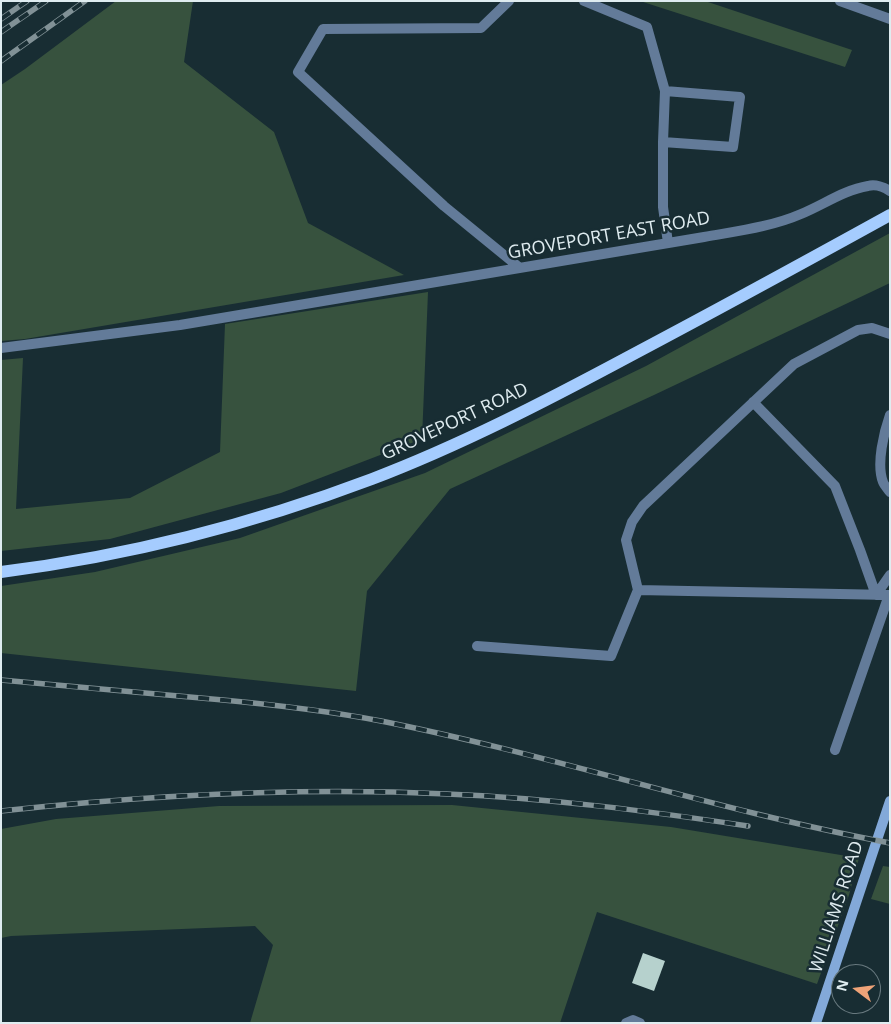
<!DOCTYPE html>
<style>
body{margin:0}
#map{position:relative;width:891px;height:1024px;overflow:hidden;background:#182d33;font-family:"Open Sans",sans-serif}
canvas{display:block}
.frame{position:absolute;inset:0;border:2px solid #dfecf0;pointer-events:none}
.north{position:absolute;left:831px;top:964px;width:50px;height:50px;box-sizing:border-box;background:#182d33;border:1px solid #68797f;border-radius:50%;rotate:285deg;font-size:14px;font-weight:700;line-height:20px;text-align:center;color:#dfecf0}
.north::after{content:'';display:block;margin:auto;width:18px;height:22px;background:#efa378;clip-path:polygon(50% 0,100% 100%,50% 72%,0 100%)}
</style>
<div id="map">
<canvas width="891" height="1024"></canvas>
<div class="frame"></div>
<div class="north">N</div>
</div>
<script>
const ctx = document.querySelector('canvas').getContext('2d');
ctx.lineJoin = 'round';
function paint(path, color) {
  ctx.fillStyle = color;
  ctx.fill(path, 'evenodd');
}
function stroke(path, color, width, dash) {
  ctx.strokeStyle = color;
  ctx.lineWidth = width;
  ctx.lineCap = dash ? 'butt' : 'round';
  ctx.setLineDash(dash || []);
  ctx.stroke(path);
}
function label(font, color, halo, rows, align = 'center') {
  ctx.font = font + ' "Open Sans",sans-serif';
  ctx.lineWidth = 5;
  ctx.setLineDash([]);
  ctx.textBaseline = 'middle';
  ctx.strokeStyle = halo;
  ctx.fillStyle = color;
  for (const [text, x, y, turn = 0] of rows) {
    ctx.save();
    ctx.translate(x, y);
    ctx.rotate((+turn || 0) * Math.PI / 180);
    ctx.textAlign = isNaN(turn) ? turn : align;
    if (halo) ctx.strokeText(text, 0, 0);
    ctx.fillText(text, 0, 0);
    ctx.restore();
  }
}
paint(new Path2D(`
 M 116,1 L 193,1 L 184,62 L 274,132 L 308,223 L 404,275 L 25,339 L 1,341 L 1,85 L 25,69 Z
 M 640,1 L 705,1 L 852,50 L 845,67 Z
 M 890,233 L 890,283 L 654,395 L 450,489 L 367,591 L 356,691 L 1,653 L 1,586 L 95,572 L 240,538 L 425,473 L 646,366 Z
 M 428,292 L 422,439 L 281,493 L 110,539 L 1,551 L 1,360 L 23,358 L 16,509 L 130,498 L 220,452 L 225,324 Z
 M 452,805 L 671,827 L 859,858 L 849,895 L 817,984 L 597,912 L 560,1023 L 250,1023 L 273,945 L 255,926 L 11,936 L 1,938 L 1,829 L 56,819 L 219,806 Z
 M 883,866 L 890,867 L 890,904 L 871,899 Z`), '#37523e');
paint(new Path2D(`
 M 643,953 L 665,961 L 654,991 L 632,983 Z`), '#b6d1cd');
stroke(new Path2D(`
 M 509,1 L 481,28 L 323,29 L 298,72 L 444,206 L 520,268
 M 584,1 L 647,27 L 665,91 L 663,142 L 663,207 L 668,243
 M 840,1 L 890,19
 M 663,142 L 733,147 L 740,97 L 665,91
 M 1,348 L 180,325 L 704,237 C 737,231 771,227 801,214 C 823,205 844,190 868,186 C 875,184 884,187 890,191
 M 753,402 L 835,486 L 860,550 L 876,595
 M 890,415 C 884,432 876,464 883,482 C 884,485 888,489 890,492
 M 638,590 L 626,540 L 632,522 L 643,506 L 794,364 L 858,330 L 872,328 L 890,334
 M 876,595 L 890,575
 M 477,646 L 611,656 L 638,590 L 890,595
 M 835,750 L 889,595
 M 626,1023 L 633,1020 L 640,1023`), '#637b99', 10);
stroke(new Path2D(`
 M 816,1023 L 890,801`), '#83a9d9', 10);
stroke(new Path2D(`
 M 1,572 C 127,556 253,524 372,479 C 461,445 546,401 630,356 C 717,310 803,263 890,215`), '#a5ccfe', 12);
const rail = new Path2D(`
 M 1,19 L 27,1
 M 1,32 L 46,1
 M 1,61 L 85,1
 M 1,680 C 75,687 149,693 223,700 C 276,705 329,711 381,721 C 552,755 718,811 890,843
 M 1,811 C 149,795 298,787 447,794 C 548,798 648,811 748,826`);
stroke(rail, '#819196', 5.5);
stroke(rail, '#182d33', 4, [11]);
label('18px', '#dfecf0', '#182d33', [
 ["GROVEPORT EAST ROAD",609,236,-10],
 ["GROVEPORT ROAD",455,422,-25],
 ["WILLIAMS ROAD",837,907,-72]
]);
</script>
